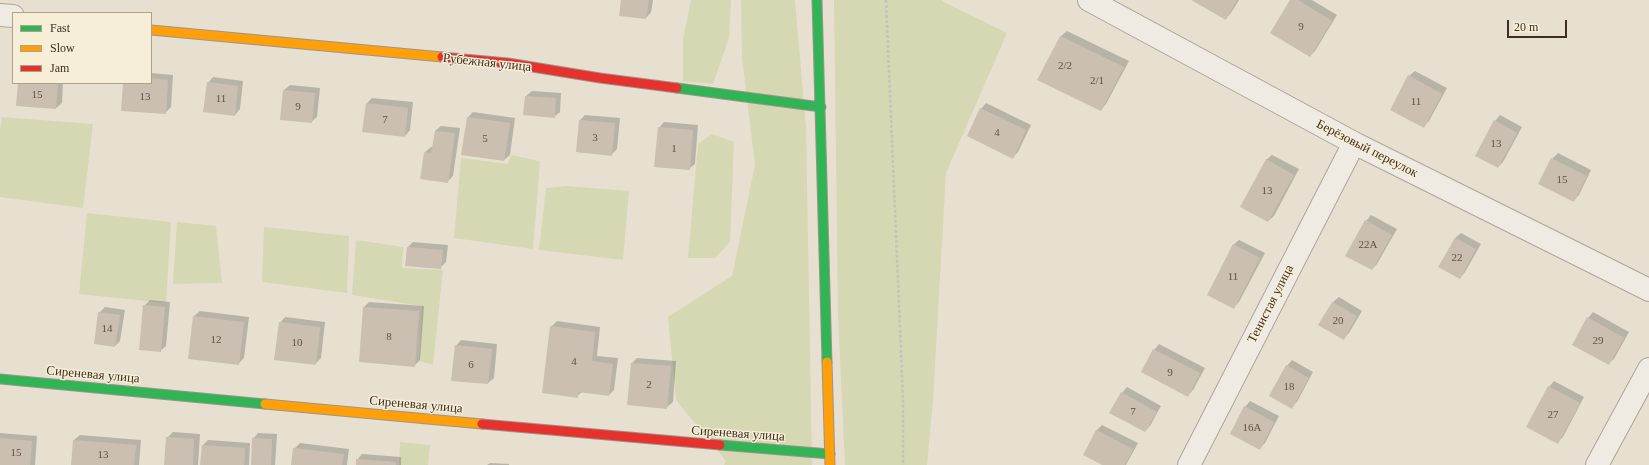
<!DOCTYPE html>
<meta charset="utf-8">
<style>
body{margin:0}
#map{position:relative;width:1649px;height:465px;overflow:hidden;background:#e7e0d1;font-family:"Times New Roman",serif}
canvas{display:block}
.legend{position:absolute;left:12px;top:12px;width:140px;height:72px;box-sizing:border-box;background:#f7eed8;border:1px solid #ada18e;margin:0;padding:5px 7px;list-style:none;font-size:12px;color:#3d2e20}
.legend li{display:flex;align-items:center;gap:8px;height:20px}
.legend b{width:20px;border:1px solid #ada18e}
.scale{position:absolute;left:1507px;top:20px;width:60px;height:18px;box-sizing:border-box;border:2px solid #3d2e20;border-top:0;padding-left:5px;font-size:12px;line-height:14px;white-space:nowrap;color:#3d2e20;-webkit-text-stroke:3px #f7eed8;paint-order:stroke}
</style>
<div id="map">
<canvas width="1649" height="465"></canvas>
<ul class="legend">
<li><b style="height:5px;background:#30b455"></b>Fast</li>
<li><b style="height:5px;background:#ff9f0a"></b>Slow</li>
<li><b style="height:5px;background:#e5322d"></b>Jam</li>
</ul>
<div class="scale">20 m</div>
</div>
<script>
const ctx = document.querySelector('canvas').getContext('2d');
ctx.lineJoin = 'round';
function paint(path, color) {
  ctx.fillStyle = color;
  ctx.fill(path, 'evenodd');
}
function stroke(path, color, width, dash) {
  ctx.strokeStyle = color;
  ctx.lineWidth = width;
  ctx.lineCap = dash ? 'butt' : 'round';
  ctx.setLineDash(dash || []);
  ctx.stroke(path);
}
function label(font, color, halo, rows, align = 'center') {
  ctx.font = font + ' "Times New Roman",serif';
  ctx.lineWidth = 3;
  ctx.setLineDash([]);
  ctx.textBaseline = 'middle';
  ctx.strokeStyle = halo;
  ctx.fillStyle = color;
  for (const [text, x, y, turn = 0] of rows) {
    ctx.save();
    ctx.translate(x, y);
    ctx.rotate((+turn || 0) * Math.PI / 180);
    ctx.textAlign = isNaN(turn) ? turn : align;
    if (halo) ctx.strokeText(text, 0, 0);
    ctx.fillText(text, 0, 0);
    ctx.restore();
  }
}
paint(new Path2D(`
 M 691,0 L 731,0 L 729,38 L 713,84 L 683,81 L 683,40 Z
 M 741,0 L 795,0 L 806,127 L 812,465 L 724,465 L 726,461 L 676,400 L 668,317 L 732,276 L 755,165 L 742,58 Z
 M 834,0 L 942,0 L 944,2 L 1007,33 L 946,173 L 933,400 L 927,465 L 845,465 L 838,316 Z
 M 2,117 L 93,124 L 83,208 L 0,197 L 0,131 Z
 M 712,134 L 734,142 L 730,242 L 715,258 L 688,258 L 698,144 Z
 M 511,155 L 540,161 L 533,249 L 454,238 L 461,158 L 508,164 Z
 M 566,186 L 629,191 L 623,260 L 539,250 L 546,188 Z
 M 87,213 L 171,222 L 166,303 L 79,294 Z
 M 177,222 L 216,226 L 222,283 L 173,284 Z
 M 264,227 L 349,236 L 347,293 L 262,282 Z
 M 356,240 L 403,247 L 402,268 L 443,270 L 433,365 L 419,361 L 422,306 L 352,295 Z
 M 400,442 L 430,445 L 428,465 L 399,465 Z`), '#d6d7b3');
paint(new Path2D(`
 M 622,0 L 653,0 L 651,12 L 646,18 Z
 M 1193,0 L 1239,0 L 1231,13 L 1225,19 Z
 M 1291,0 L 1312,0 L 1337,15 L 1315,51 L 1310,56 Z
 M 1067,31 L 1129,61 L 1106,104 L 1101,110 L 1039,80 L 1061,36 Z
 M 1415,71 L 1447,88 L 1429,121 L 1424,126 L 1409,76 Z
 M 151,73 L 173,75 L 171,107 L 165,113 L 124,83 L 151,83 Z
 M 213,77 L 243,81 L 240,109 L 235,115 L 208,83 Z
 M 19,83 L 63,83 L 62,103 L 56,108 Z
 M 290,85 L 320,88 L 317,117 L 311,122 L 284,90 Z
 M 532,91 L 561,93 L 560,112 L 554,117 L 526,96 Z
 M 372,98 L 413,102 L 410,130 L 405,136 L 367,103 Z
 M 986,103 L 1031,125 L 1018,152 L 1013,157 L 981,109 Z
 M 473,112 L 515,118 L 510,155 L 504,160 L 468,117 Z
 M 585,115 L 620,118 L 617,149 L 611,155 L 577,152 L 580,120 Z
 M 1500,115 L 1522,127 L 1503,162 L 1498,167 L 1495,121 Z
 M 664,122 L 698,125 L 695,164 L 689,169 L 659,128 Z
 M 441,126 L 460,128 L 453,176 L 448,181 L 425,152 L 431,147 L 433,147 L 435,131 Z
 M 1558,153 L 1591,170 L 1579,195 L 1573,201 L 1552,159 Z
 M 1272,155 L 1299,169 L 1274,216 L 1268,221 L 1266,160 Z
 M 1371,215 L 1397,229 L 1377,264 L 1372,269 L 1366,221 Z
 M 1461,233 L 1481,244 L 1465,272 L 1460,278 L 1440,267 L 1455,238 Z
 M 1239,240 L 1265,253 L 1239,302 L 1234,307 L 1233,245 Z
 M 413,242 L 448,245 L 446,262 L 440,268 L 408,247 Z
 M 1339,297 L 1362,311 L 1349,333 L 1343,339 L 1320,325 L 1333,302 Z
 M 150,300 L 170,302 L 166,346 L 160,351 L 144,306 Z
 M 369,302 L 424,306 L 420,360 L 414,366 L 364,307 Z
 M 105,307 L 125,310 L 120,341 L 115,346 L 99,313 Z
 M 200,311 L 249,317 L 244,358 L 238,364 L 194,316 Z
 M 1593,312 L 1629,332 L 1614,359 L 1608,364 L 1588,318 Z
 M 285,317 L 325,322 L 321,358 L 315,364 L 280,323 Z
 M 557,321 L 600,327 L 597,356 L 618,358 L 614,390 L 609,395 L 582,392 L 577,396 L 551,327 Z
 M 461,340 L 497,344 L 494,378 L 488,383 L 452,380 L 456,346 Z
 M 1159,344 L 1205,368 L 1193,390 L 1188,395 L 1154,350 Z
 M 637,358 L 676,361 L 673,402 L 667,407 L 632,363 Z
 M 1292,360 L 1313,372 L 1297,402 L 1291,407 L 1287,366 Z
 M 1554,381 L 1584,397 L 1563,437 L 1558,442 L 1549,387 Z
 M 1127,387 L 1161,406 L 1150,426 L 1145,431 L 1122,393 Z
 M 1250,401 L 1279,416 L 1265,443 L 1260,448 L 1245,407 Z
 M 1102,425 L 1138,443 L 1126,465 L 1104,465 L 1084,455 L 1097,430 Z
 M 173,432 L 200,434 L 198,465 L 165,465 L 167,438 Z
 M 0,433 L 37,436 L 35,465 L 0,465 Z
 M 258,433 L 277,434 L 275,465 L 252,465 L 253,439 Z
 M 80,435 L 141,440 L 139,465 L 72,465 L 74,440 Z
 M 208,440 L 250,443 L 249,465 L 201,465 L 203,445 Z
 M 300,443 L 349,449 L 347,465 L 292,465 L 294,449 Z
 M 362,454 L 401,457 L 401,465 L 357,465 L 357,460 Z
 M 490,463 L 509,464 L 509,465 L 487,465 Z`), '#0003');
paint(new Path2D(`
 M 621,0 L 649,0 L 646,19 L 619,16 Z
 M 1191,0 L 1237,0 L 1226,20 Z
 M 1290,0 L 1298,0 L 1332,21 L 1310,57 L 1270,33 Z
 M 1060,36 L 1124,67 L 1101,111 L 1037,80 Z
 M 1408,75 L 1442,94 L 1424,128 L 1390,110 Z
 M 151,78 L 168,80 L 166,114 L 121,111 L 123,83 L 151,83 Z
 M 207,82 L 238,86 L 235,116 L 203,112 Z
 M 18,83 L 58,83 L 56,109 L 16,106 Z
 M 283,90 L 315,93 L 312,123 L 280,120 Z
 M 525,96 L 556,98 L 555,118 L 523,115 Z
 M 366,103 L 408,108 L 405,137 L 362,132 Z
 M 980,108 L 1026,130 L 1013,159 L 967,136 Z
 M 467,117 L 510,123 L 504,161 L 461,155 Z
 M 579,120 L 615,123 L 612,156 L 576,152 Z
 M 1494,120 L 1517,133 L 1498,168 L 1475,156 Z
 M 658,127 L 693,130 L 690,170 L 654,167 Z
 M 435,131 L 455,133 L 448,183 L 420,179 L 424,152 L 431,153 Z
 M 1551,158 L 1587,176 L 1574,202 L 1538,184 Z
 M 1266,159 L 1294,175 L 1268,222 L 1240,207 Z
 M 1365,220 L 1392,235 L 1372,270 L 1345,256 Z
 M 1455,238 L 1476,249 L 1460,279 L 1438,267 Z
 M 1233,244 L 1260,258 L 1234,309 L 1207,295 Z
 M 407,247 L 443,250 L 441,269 L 405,266 Z
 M 1332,302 L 1357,316 L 1344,340 L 1318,325 Z
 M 143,305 L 165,307 L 161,352 L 139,350 Z
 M 363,307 L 419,311 L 415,367 L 359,362 Z
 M 98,312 L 120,315 L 115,347 L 94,344 Z
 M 193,316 L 244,322 L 239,365 L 188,359 Z
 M 1587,317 L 1624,338 L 1609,365 L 1572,345 Z
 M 279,322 L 320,327 L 316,365 L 274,360 Z
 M 550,326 L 595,332 L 592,361 L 613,364 L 609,396 L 578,392 L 578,398 L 542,393 Z
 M 455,345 L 492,349 L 488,384 L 451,381 Z
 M 1153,349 L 1200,373 L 1188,397 L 1141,372 Z
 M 631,363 L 671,366 L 667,409 L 627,405 Z
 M 1286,365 L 1309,378 L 1292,409 L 1269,396 Z
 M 1548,386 L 1580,403 L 1558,444 L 1526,427 Z
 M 1121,392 L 1157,412 L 1145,432 L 1109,413 Z
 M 1244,406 L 1274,422 L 1260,450 L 1230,434 Z
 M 1096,430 L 1133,449 L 1125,465 L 1102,465 L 1083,455 Z
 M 166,437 L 194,439 L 193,465 L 164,465 Z
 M 0,438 L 32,441 L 30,465 L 0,465 Z
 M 252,438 L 272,439 L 271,465 L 251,465 Z
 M 73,440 L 136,445 L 134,465 L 71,465 Z
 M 202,445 L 245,448 L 244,465 L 200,465 Z
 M 293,448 L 344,454 L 342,465 L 291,465 Z
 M 356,459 L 396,462 L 396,465 L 356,465 Z`), '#cbbfb2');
const street = new Path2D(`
 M 1089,0 L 1354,143 L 1649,290
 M 0,15 L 13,16
 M 1189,465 L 1354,143
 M 1597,465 L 1649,369`);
const fast = new Path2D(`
 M 817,0 L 827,362
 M 677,88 L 821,107
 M 0,379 L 265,404
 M 720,445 L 830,454`);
const slow = new Path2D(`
 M 151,30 L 442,57
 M 827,362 L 830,465
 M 265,404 L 482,424`);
const jam = new Path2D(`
 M 442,57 L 508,63 L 600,78 L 677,88
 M 482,424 L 720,445`);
stroke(street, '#ada599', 24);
stroke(fast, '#9c958a', 11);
stroke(slow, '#9c958a', 11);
stroke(jam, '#9c958a', 11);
stroke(new Path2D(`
 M 886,0 L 903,399 L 903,465`), '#c8c2b9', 2.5, [3, 2]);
stroke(street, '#efebe3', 22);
stroke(fast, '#30b455', 9);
stroke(slow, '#ff9f0a', 9);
stroke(jam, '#e5322d', 9);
label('11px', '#605244', null, [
 ["9",1301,27],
 ["2/2",1065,66],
 ["2/1",1097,81],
 ["15",37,95],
 ["13",145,97],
 ["11",221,99],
 ["11",1416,102],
 ["9",298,107],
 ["7",385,120],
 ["4",997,133],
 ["3",595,138],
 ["5",485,139],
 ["13",1496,144],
 ["1",674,149],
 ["15",1562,180],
 ["13",1267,191],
 ["22А",1368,245],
 ["22",1457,258],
 ["11",1233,277],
 ["20",1338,321],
 ["14",107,329],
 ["8",389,337],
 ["12",216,340],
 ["29",1598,341],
 ["10",297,343],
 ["4",574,362],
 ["6",471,365],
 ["9",1170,373],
 ["2",649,385],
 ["18",1289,387],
 ["7",1133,412],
 ["27",1553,415],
 ["16А",1252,428],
 ["15",16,453],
 ["13",103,455]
]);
label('13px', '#3d2e20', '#f7eed8', [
 ["Рубежная улица",487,63,6],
 ["Берёзовый переулок",1367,149,27],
 ["Тенистая улица",1271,304,-63],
 ["Сиреневая улица",93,375,5],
 ["Сиреневая улица",416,405,5],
 ["Сиреневая улица",738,434,4]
]);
</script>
